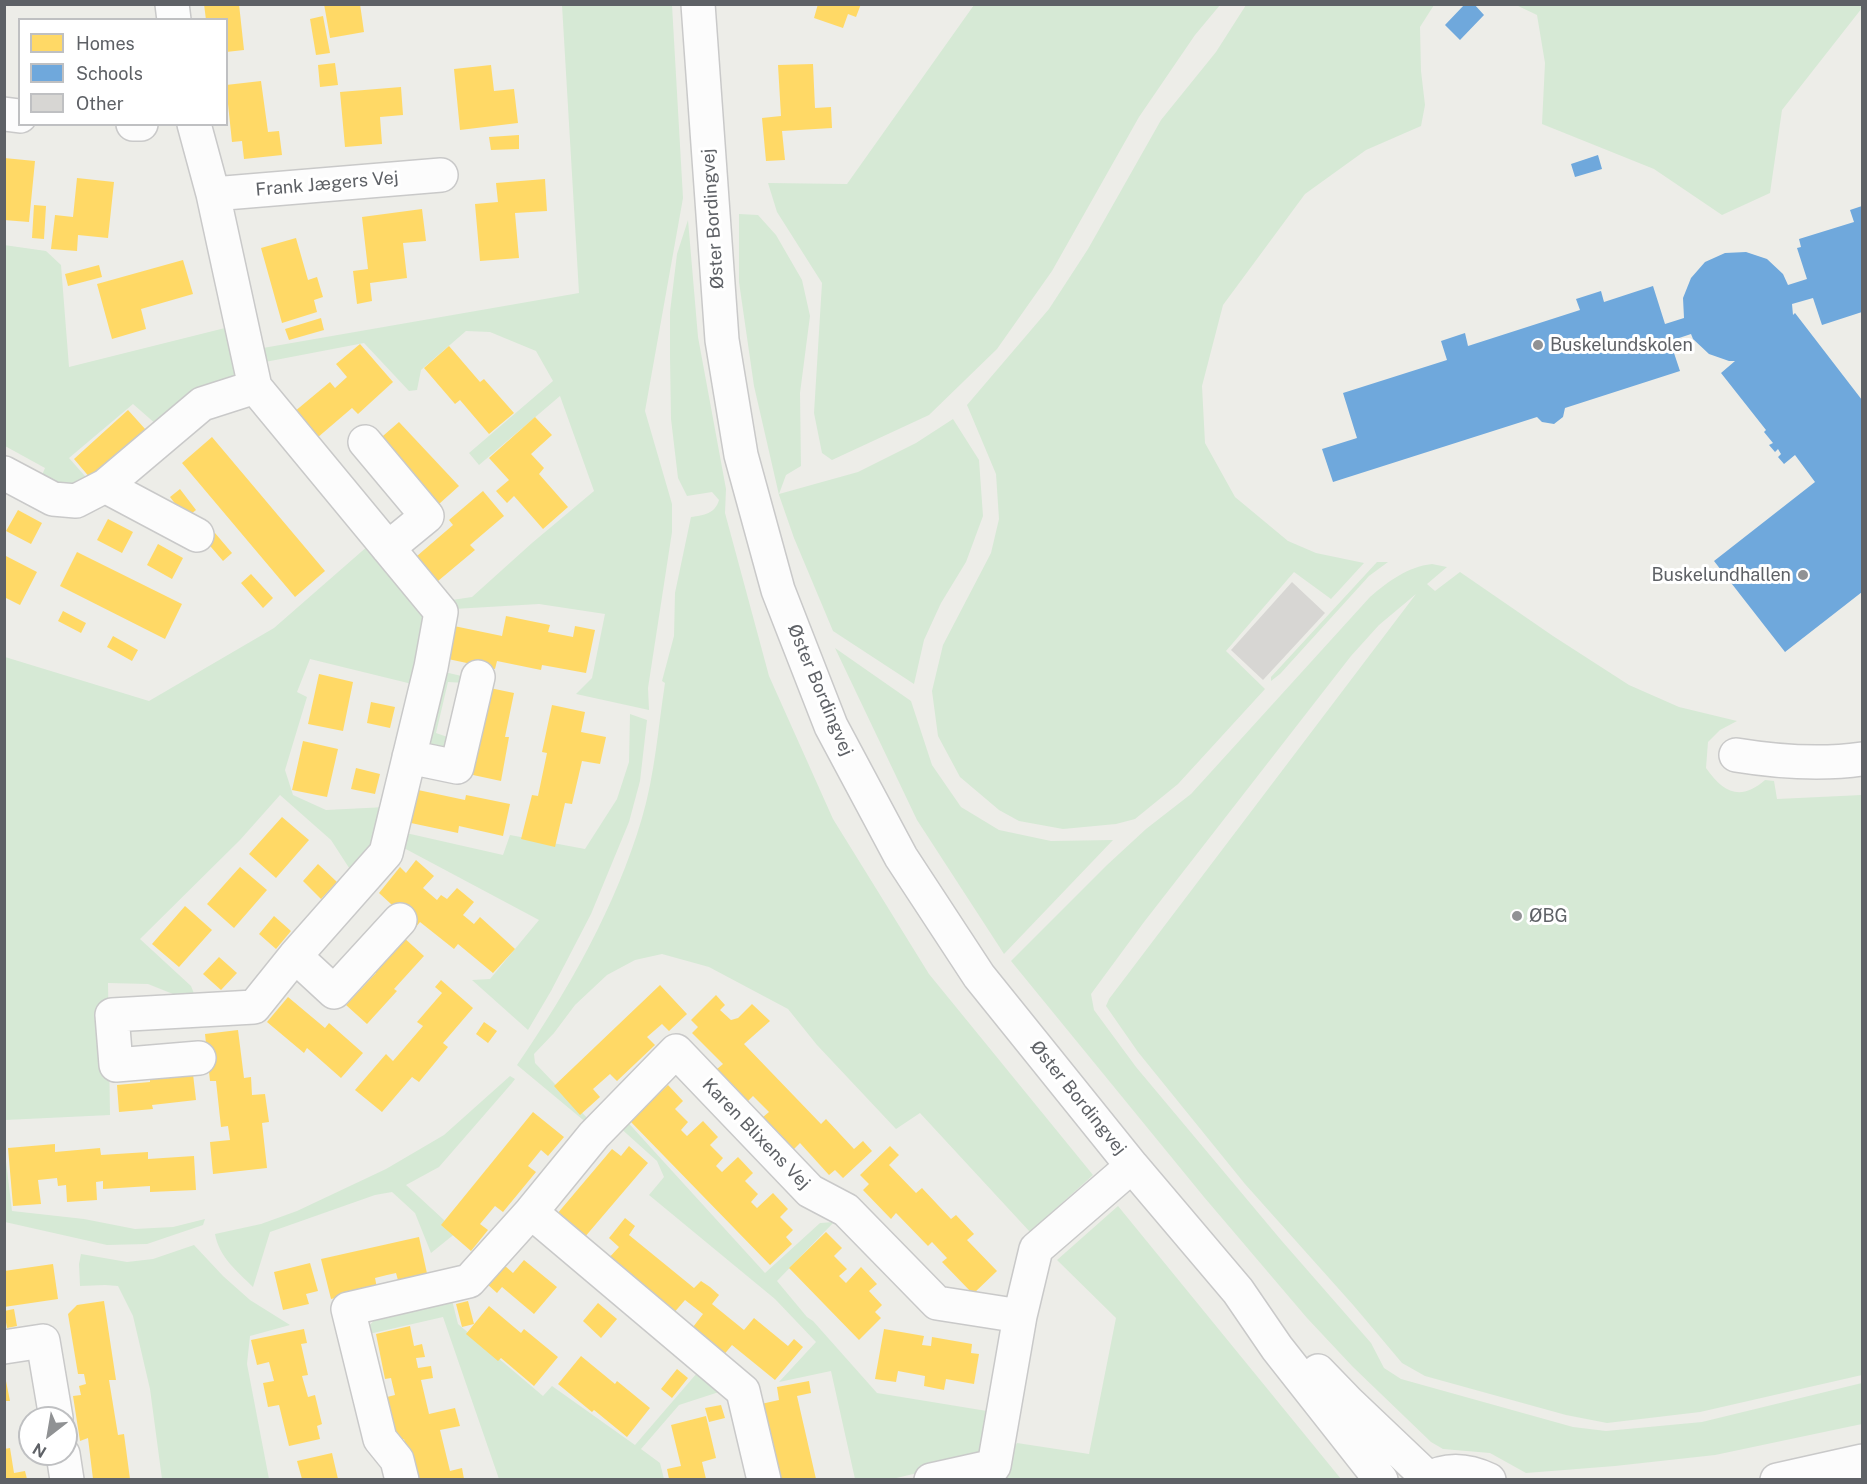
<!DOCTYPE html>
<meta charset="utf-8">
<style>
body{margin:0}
#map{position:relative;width:1867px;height:1484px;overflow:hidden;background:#edede8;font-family:"Public Sans",sans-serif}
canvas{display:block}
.frame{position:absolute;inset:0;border:6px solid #5e6166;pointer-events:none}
.legend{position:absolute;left:18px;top:18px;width:210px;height:108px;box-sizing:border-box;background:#fff;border:2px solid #bfc0c2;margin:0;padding:8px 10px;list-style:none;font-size:18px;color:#5e6166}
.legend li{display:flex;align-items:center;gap:12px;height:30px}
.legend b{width:30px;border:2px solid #bfc0c2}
.north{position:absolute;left:18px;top:1406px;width:60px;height:60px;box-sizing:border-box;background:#fff;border:2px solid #bfc0c2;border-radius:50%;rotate:211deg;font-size:16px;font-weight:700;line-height:24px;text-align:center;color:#5e6166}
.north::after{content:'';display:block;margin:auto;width:21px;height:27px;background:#909294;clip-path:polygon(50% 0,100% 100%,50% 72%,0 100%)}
</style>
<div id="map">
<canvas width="1867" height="1484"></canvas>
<div class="frame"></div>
<ul class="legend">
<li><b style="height:16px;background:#ffd966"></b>Homes</li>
<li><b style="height:16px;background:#6fa8dc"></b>Schools</li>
<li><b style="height:16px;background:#d7d6d3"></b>Other</li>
</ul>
<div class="north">N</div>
</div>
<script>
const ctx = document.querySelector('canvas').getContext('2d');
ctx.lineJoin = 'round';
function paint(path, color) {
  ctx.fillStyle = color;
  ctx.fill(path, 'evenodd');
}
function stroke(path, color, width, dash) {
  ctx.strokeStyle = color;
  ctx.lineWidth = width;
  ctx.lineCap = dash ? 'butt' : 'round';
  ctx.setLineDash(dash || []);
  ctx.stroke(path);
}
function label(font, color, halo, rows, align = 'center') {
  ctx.font = font + ' "Public Sans",sans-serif';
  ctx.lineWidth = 6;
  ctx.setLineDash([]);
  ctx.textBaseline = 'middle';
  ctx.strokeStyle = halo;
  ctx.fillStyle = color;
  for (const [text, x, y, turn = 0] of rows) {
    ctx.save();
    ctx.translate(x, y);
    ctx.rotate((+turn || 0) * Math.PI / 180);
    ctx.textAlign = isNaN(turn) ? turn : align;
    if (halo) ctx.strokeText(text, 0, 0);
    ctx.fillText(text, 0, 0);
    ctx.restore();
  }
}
paint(new Path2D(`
 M 1862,4 L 1862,8 L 1782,110 L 1770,193 L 1722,215 L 1654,169 L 1542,124 L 1545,63 L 1537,15 L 1516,5 Z
 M 562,5 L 672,5 L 683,198 L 645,411 L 672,504 L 672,532 L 648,688 L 649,710 L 576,694 L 592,678 L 605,614 L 539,604 L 454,609 L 452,600 L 472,597 L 532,543 L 594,491 L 560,396 L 479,465 L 469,453 L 553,381 L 536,351 L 490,332 L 466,331 L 421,370 L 417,390 L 409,391 L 364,343 L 265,362 L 263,348 L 579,293 Z
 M 974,5 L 1220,5 L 1195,35 L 1139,117 L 1052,271 L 997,349 L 929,415 L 832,460 L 822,453 L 814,413 L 822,283 L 777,212 L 768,183 L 847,184 Z
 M 1246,5 L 1434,5 L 1420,27 L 1421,71 L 1425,105 L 1421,126 L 1366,150 L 1305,194 L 1223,305 L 1202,386 L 1205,443 L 1235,497 L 1288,541 L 1316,553 L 1364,563 L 1331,599 L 1294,572 L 1226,651 L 1265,689 L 1178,784 L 1135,819 L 1116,824 L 1063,829 L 1019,821 L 999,810 L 960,777 L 938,736 L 932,691 L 943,645 L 991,553 L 999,519 L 996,474 L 967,405 L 1049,309 L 1088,249 L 1161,120 L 1216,52 Z
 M 739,214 L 758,215 L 776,235 L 802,280 L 810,316 L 800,393 L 801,466 L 786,475 L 779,494 L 858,472 L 916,443 L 953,419 L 979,460 L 983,516 L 966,562 L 941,603 L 924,640 L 914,684 L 833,631 L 794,538 L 779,495 L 754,386 L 739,282 Z
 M 688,220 L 698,337 L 726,489 L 725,513 L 769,676 L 833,819 L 929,974 L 1093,1175 L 1030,1232 L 920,1113 L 896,1129 L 817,1045 L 788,1009 L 709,967 L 662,954 L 635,960 L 607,975 L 575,1005 L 554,1033 L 534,1054 L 535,1063 L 590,1121 L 588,1124 L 517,1065 C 569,989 616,906 642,818 C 655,774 658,728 665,683 L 662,681 L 674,636 L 675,593 L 691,517 C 704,515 715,514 719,500 L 712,492 L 687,496 L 678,478 L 671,419 L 670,357 L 670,312 L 677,254 Z
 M 4,245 L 46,251 L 61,265 L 69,367 L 233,326 L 245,376 L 157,425 L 133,404 L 69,458 L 92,484 L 74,493 L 39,482 L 45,468 L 5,446 Z
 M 369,545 L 429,617 L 412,684 L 310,659 L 297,692 L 307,697 L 285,770 L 293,795 L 326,810 L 386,807 L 376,853 L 353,874 L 331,840 L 280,795 L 240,840 L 140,939 L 191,986 L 195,996 L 178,996 L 148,984 L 108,983 L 110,1115 L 5,1120 L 5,657 L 149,701 L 274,628 Z
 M 1377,562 L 1388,562 L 1369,576 L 1280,674 L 1271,681 L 1271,677 Z
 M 1432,564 L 1447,567 L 1427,584 L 1435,591 L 1460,572 L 1553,636 L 1629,685 L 1679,707 L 1737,721 L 1720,730 L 1708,742 L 1706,768 C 1723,792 1740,802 1765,780 L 1774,781 L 1777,799 L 1862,795 L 1862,1375 L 1700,1412 L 1607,1423 L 1566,1415 L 1425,1376 L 1402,1363 L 1354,1306 L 1245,1184 L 1138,1052 L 1106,1006 L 1109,999 L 1416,594 L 1379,625 L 1351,656 L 1144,922 L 1091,994 L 1094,1010 L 1136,1067 L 1281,1240 L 1371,1343 L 1384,1368 L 1401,1379 L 1573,1427 L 1606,1431 L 1702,1422 L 1862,1383 L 1862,1424 L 1715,1455 L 1615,1466 L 1526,1473 L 1490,1453 L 1443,1449 L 1431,1442 L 1353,1367 L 1307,1318 L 1204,1197 L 1011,961 L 1107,865 L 1146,829 L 1191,794 L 1370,597 C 1389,581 1407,567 1432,564 Z
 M 835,648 L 911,701 L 932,765 L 961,807 L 999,830 L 1051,841 L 1113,840 L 1004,954 L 917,820 Z
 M 440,671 L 466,677 L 466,683 L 448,682 L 436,733 L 453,739 L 448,748 L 430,748 L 424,739 Z
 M 630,714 L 647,720 L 640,781 L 629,822 L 591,914 L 551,991 L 528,1030 L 472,980 L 490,979 L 539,920 L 402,847 L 406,833 L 503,855 L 510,835 L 585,849 L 617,799 L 629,762 Z
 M 510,1076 L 515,1079 L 512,1083 L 439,1167 L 406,1185 L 457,1232 L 431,1253 L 415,1213 L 392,1192 L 375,1195 L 270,1232 L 253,1287 C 237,1271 219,1257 215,1234 L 261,1224 L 297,1211 L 386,1169 L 444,1135 Z
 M 623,1117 L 765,1273 L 820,1223 L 834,1222 L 777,1281 L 807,1317 L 813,1321 L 877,1393 L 993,1412 L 988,1444 L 973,1460 L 892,1479 L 855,1479 L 831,1371 L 779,1382 L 816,1342 L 775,1299 L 649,1195 L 664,1177 L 657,1161 L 617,1125 Z
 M 4,1145 L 12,1211 L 84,1219 L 135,1229 L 173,1227 L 205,1219 L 203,1225 L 147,1244 L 107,1245 L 5,1222 Z
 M 1118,1206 L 1341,1479 L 992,1480 L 1017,1443 L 1089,1454 L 1116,1318 L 1057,1260 Z
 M 194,1245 L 223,1276 L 250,1300 L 290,1325 L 250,1336 L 247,1364 L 269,1479 L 162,1479 L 150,1389 L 133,1316 L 118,1286 L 105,1285 L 80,1286 L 79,1264 L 81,1254 L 127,1262 L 153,1259 Z
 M 452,1300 L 458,1324 L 543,1396 L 552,1386 L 635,1445 L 697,1373 L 722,1391 L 679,1405 L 641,1449 L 660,1463 L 664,1479 L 499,1479 L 443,1317 L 369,1334 L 368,1327 L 378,1316 Z`), '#d6e9d5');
paint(new Path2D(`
 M 204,4 L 239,4 L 244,50 L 226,52 L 226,20 L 206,20 Z
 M 324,4 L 360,4 L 364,32 L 330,38 Z
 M 818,4 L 861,4 L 856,17 L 848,14 L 843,28 L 814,18 Z
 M 323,16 L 330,53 L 316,55 L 310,19 Z
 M 335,63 L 338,85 L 320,87 L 318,65 Z
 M 813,64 L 815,108 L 831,107 L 832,128 L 782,131 L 785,160 L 766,161 L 762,118 L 781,116 L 778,65 Z
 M 491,65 L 494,91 L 514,89 L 518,123 L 460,130 L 454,69 Z
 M 261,81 L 268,132 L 279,131 L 282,155 L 244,159 L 242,141 L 232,142 L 226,85 Z
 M 401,87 L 403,115 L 380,117 L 382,144 L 345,147 L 340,92 Z
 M 519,135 L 519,149 L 491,150 L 489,137 Z
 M 4,158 L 35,161 L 29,222 L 4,220 Z
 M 77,178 L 114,182 L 108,238 L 78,235 L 77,251 L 51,249 L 55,215 L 73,217 Z
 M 545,179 L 547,211 L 515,213 L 519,258 L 480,261 L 475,204 L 498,202 L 496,183 Z
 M 34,205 L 46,206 L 44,239 L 32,238 Z
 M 422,209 L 426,241 L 403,243 L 407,278 L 370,283 L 372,301 L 357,304 L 353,271 L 368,269 L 362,217 Z
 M 296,238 L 308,280 L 317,277 L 323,297 L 314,300 L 317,312 L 282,323 L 261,248 Z
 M 183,260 L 193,294 L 141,309 L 146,329 L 112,339 L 97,284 Z
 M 99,265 L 102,277 L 68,286 L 65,274 Z
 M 321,318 L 324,330 L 289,340 L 285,329 Z
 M 360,344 L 393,382 L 358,414 L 352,408 L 317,438 L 294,412 L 330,382 L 335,388 L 347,377 L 336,364 Z
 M 449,346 L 480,382 L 484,379 L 514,413 L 489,434 L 460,400 L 455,404 L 424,368 Z
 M 128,410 L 146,430 L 91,479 L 74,459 Z
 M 535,417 L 552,435 L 531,454 L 544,468 L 539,474 L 568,507 L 543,529 L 514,496 L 507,503 L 496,491 L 509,480 L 489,458 Z
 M 399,422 L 459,486 L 439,504 L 409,471 L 376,442 Z
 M 212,437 L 325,571 L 295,597 L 182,463 Z
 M 180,489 L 196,510 L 186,518 L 170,497 Z
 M 483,491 L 504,516 L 470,545 L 475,550 L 438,581 L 417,556 L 453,525 L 449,520 Z
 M 18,510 L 42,523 L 31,544 L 6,531 Z
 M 108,519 L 133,532 L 122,553 L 97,540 Z
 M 215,533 L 232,553 L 223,561 L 205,540 Z
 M 158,544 L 183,558 L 172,579 L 147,565 Z
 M 77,552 L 182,604 L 165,639 L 60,586 Z
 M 4,555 L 37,572 L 20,605 L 4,597 Z
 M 251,574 L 273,598 L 263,608 L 241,583 Z
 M 63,611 L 86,623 L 81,633 L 58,621 Z
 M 506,616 L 550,625 L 548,632 L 573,637 L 575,626 L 595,630 L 586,673 L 542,665 L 541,670 L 497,661 L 495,669 L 448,659 L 454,626 L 502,636 Z
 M 113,636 L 138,650 L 132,661 L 107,647 Z
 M 319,674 L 353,682 L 343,731 L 308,724 Z
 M 485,687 L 514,693 L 505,737 L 509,737 L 501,781 L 473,775 L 481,732 Z
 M 371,702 L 395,707 L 390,728 L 367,723 Z
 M 552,705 L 585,712 L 581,732 L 606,737 L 600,764 L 582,761 L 572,804 L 565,803 L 555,847 L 521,839 L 532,795 L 538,796 L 547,753 L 542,752 Z
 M 303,741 L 338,749 L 327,797 L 292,790 Z
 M 356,768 L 380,774 L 375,794 L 351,789 Z
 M 418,790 L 465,800 L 466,795 L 510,804 L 503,836 L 459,826 L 458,833 L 411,823 Z
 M 282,817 L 309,840 L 276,878 L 249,854 Z
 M 416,860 L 434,876 L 423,888 L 437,900 L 441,895 L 447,899 L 457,888 L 474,902 L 463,915 L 474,924 L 480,917 L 515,949 L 493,973 L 458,944 L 454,949 L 420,922 L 416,927 L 379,893 L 400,867 L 406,873 Z
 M 318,864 L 337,882 L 321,899 L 303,881 Z
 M 240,867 L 267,890 L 234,928 L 207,904 Z
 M 185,906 L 212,930 L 179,967 L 152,944 Z
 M 274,916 L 291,931 L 276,949 L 259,934 Z
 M 402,936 L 424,956 L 394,989 L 397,991 L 367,1024 L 346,1005 L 376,973 L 372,969 Z
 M 219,957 L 237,973 L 221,990 L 203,974 Z
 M 441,980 L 473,1008 L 443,1043 L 448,1047 L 419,1082 L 412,1077 L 382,1112 L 355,1090 L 386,1054 L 393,1061 L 423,1026 L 417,1022 L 442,993 L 435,987 Z
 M 660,985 L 687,1014 L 669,1031 L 662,1024 L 647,1037 L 655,1045 L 617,1081 L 610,1074 L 593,1089 L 600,1097 L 580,1115 L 554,1086 Z
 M 716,995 L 725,1005 L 720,1010 L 731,1020 L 738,1018 L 752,1004 L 770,1021 L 744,1044 L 821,1124 L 826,1119 L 854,1149 L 863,1141 L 872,1151 L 843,1178 L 835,1170 L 829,1175 L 800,1143 L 794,1149 L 763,1117 L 769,1112 L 753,1096 L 748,1101 L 717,1069 L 723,1064 L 692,1033 L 698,1027 L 691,1020 Z
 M 288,997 L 325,1028 L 329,1023 L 363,1053 L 341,1078 L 307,1048 L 304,1053 L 267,1022 Z
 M 484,1022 L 497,1031 L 488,1043 L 476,1034 Z
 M 238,1030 L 244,1078 L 251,1077 L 252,1095 L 265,1094 L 269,1122 L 262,1123 L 267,1168 L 213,1174 L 210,1142 L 230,1140 L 228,1126 L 221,1127 L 216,1081 L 210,1081 L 205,1034 Z
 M 193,1074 L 196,1100 L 152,1105 L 153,1109 L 119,1112 L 117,1085 L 150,1082 L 150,1078 Z
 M 668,1085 L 683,1101 L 675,1109 L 688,1122 L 681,1130 L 687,1136 L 703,1121 L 718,1137 L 710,1145 L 723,1158 L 716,1166 L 722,1172 L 738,1157 L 753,1173 L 745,1181 L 758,1194 L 751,1202 L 757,1208 L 773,1193 L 788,1209 L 780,1217 L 793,1230 L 786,1237 L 792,1244 L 770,1265 L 630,1121 Z
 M 533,1112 L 564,1137 L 548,1156 L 541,1150 L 528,1166 L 536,1172 L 503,1212 L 495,1206 L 480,1224 L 488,1230 L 471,1251 L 441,1225 Z
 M 55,1144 L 55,1152 L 100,1148 L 101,1155 L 148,1152 L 148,1159 L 194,1156 L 196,1190 L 150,1192 L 150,1186 L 103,1189 L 103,1181 L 96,1182 L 97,1200 L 67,1202 L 66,1185 L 58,1186 L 57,1178 L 38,1180 L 41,1204 L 13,1206 L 8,1148 Z
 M 629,1146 L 648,1163 L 584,1238 L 557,1214 L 612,1149 L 621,1156 Z
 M 890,1146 L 899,1155 L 889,1165 L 916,1193 L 922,1188 L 951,1219 L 956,1215 L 974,1234 L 967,1240 L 997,1271 L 973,1294 L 942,1262 L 947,1258 L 932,1242 L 928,1246 L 896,1213 L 891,1219 L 863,1190 L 869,1184 L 860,1175 Z
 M 625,1218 L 635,1226 L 629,1235 L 694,1288 L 701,1281 L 710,1287 L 719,1295 L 712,1304 L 744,1330 L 754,1318 L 788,1346 L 794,1339 L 803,1347 L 775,1380 L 732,1345 L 722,1357 L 690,1331 L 703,1314 L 685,1300 L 672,1315 L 606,1261 L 619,1247 L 609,1238 Z
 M 826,1232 L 842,1248 L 834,1256 L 847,1269 L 839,1276 L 846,1283 L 861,1267 L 877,1284 L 869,1291 L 882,1305 L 875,1312 L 881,1318 L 859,1340 L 789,1268 Z
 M 419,1237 L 428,1278 L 399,1284 L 396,1273 L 387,1275 L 375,1278 L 377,1288 L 331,1299 L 321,1259 Z
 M 524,1260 L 557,1287 L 534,1314 L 502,1287 L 497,1293 L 487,1284 L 504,1265 L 513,1273 Z
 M 310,1263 L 318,1291 L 306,1294 L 309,1304 L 283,1310 L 274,1272 Z
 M 53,1264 L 58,1299 L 4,1307 L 4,1271 Z
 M 104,1301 L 116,1380 L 109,1380 L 118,1435 L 124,1434 L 130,1479 L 93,1479 L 88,1438 L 80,1441 L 73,1396 L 81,1395 L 79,1386 L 86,1384 L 84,1374 L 78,1374 L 68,1314 L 77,1305 Z
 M 468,1301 L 474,1324 L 462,1327 L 456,1304 Z
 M 598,1303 L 617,1319 L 601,1338 L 583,1321 Z
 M 489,1306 L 521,1333 L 524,1329 L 558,1357 L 534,1386 L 501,1358 L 498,1361 L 466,1334 Z
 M 14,1309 L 17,1326 L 7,1328 L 4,1311 Z
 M 410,1326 L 414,1346 L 422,1344 L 425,1357 L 416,1358 L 418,1368 L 431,1366 L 433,1378 L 421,1380 L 429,1414 L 455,1408 L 460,1426 L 440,1430 L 450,1471 L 462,1468 L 464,1479 L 413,1479 L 404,1439 L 397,1441 L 387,1397 L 395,1395 L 391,1378 L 385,1379 L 376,1334 Z
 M 304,1329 L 307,1343 L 301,1344 L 308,1375 L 302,1376 L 308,1397 L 315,1395 L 322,1424 L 317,1426 L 320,1439 L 289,1446 L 279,1405 L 268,1407 L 263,1383 L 274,1381 L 269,1362 L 257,1365 L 251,1340 Z
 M 884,1329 L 924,1336 L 922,1345 L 931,1346 L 932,1337 L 972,1344 L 971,1353 L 979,1354 L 974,1384 L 946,1379 L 944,1390 L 924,1386 L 925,1376 L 898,1371 L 896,1382 L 875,1379 Z
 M 581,1356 L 615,1384 L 617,1381 L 650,1408 L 627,1437 L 594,1410 L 592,1412 L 558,1384 Z
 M 677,1369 L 688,1378 L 672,1398 L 661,1389 Z
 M 5,1376 L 10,1401 L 5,1401 Z
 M 809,1381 L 811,1393 L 797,1396 L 816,1479 L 778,1479 L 761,1404 L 779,1400 L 777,1387 Z
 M 721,1405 L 725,1418 L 709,1422 L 705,1408 Z
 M 706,1416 L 716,1458 L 702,1462 L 706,1479 L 669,1479 L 667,1469 L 681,1466 L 671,1425 Z
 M 10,1448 L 14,1473 L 25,1471 L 27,1479 L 4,1479 L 4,1449 Z
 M 332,1453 L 338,1479 L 302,1479 L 297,1461 Z`), '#ffd966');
paint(new Path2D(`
 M 1465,4 L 1474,4 L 1484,15 L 1460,40 L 1445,25 Z
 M 1598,155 L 1602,169 L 1575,177 L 1571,164 Z
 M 1862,206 L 1862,312 L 1822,325 L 1813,298 L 1792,304 L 1793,315 L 1795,313 L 1862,400 L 1862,592 L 1785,652 L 1714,561 L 1815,482 L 1795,455 L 1784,464 L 1778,457 L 1781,454 L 1778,449 L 1775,452 L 1769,445 L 1773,443 L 1764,432 L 1766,430 L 1721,373 L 1735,361 L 1729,361 L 1709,354 L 1693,339 L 1691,334 L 1670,341 L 1680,371 L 1565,408 L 1563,417 L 1554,424 L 1542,422 L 1537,417 L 1333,482 L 1322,449 L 1357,438 L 1343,393 L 1447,360 L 1441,341 L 1465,333 L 1468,346 L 1580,310 L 1576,299 L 1601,291 L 1604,302 L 1653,286 L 1665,324 L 1684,318 L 1683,298 L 1691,278 L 1705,262 L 1725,253 L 1746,252 L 1767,259 L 1783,274 L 1788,285 L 1807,279 L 1797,248 L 1801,247 L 1799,239 L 1854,222 L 1850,210 Z`), '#6fa8dc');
paint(new Path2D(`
 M 1292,582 L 1325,613 L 1263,680 L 1231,650 Z`), '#d7d6d3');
const minor = new Path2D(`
 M 172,4 L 174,20
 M 698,4 L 722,340 L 741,455 L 778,590 L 831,726 L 901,857 L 979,976 L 1132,1166 L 1238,1291 L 1277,1348 L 1381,1480
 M 4,114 L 20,116
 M 133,124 L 141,124
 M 194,124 L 213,194 L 255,387 L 441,612 L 431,667 L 386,853 L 295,956 L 254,1007 L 112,1015 L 116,1065 L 199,1058
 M 213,194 L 441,175
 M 365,442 L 427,516 L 388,548
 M 4,473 L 53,499 L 76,501 L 105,486 L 202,404 L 255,387
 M 105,486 L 197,535
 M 1736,755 C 1779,762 1820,765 1862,759
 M 409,757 L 457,767 L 478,677
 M 295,956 L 334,992 L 400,920
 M 531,1212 L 743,1391 L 764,1480
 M 4,1347 L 43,1341 L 56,1418
 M 1318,1371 L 1348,1402 L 1428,1478
 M 63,1454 L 67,1480
 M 402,1480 L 397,1460 L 380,1439 L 348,1309 L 469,1281 L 531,1212 L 594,1135 L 676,1051 L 810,1191 L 846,1210 L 937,1303 L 1020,1316
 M 931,1480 L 994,1466 L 1020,1316 L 1036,1249 L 1132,1166
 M 1426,1480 C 1446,1468 1468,1470 1489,1480
 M 1777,1480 L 1862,1461`);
stroke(minor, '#c9c9c9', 36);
stroke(minor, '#fcfcfc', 33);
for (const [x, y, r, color] of [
 [1538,345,6,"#909294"],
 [1803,575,6,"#909294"],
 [1517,916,6,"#909294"]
]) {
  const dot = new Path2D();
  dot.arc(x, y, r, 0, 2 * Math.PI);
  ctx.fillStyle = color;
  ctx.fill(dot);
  stroke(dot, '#fff', 2);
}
label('18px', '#5e6166', '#fff', [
 ["Frank Jægers Vej",327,184,-5],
 ["Øster Bordingvej",713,219,-94],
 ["Øster Bordingvej",820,690,67],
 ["Øster Bordingvej",1078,1098,51],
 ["Karen Blixens Vej",756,1134,46]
]);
label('18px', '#5e6166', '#fff', [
 ["Buskelundskolen",1550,345],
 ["Buskelundhallen",1791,575,"right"],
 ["ØBG",1529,916]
], 'left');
</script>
